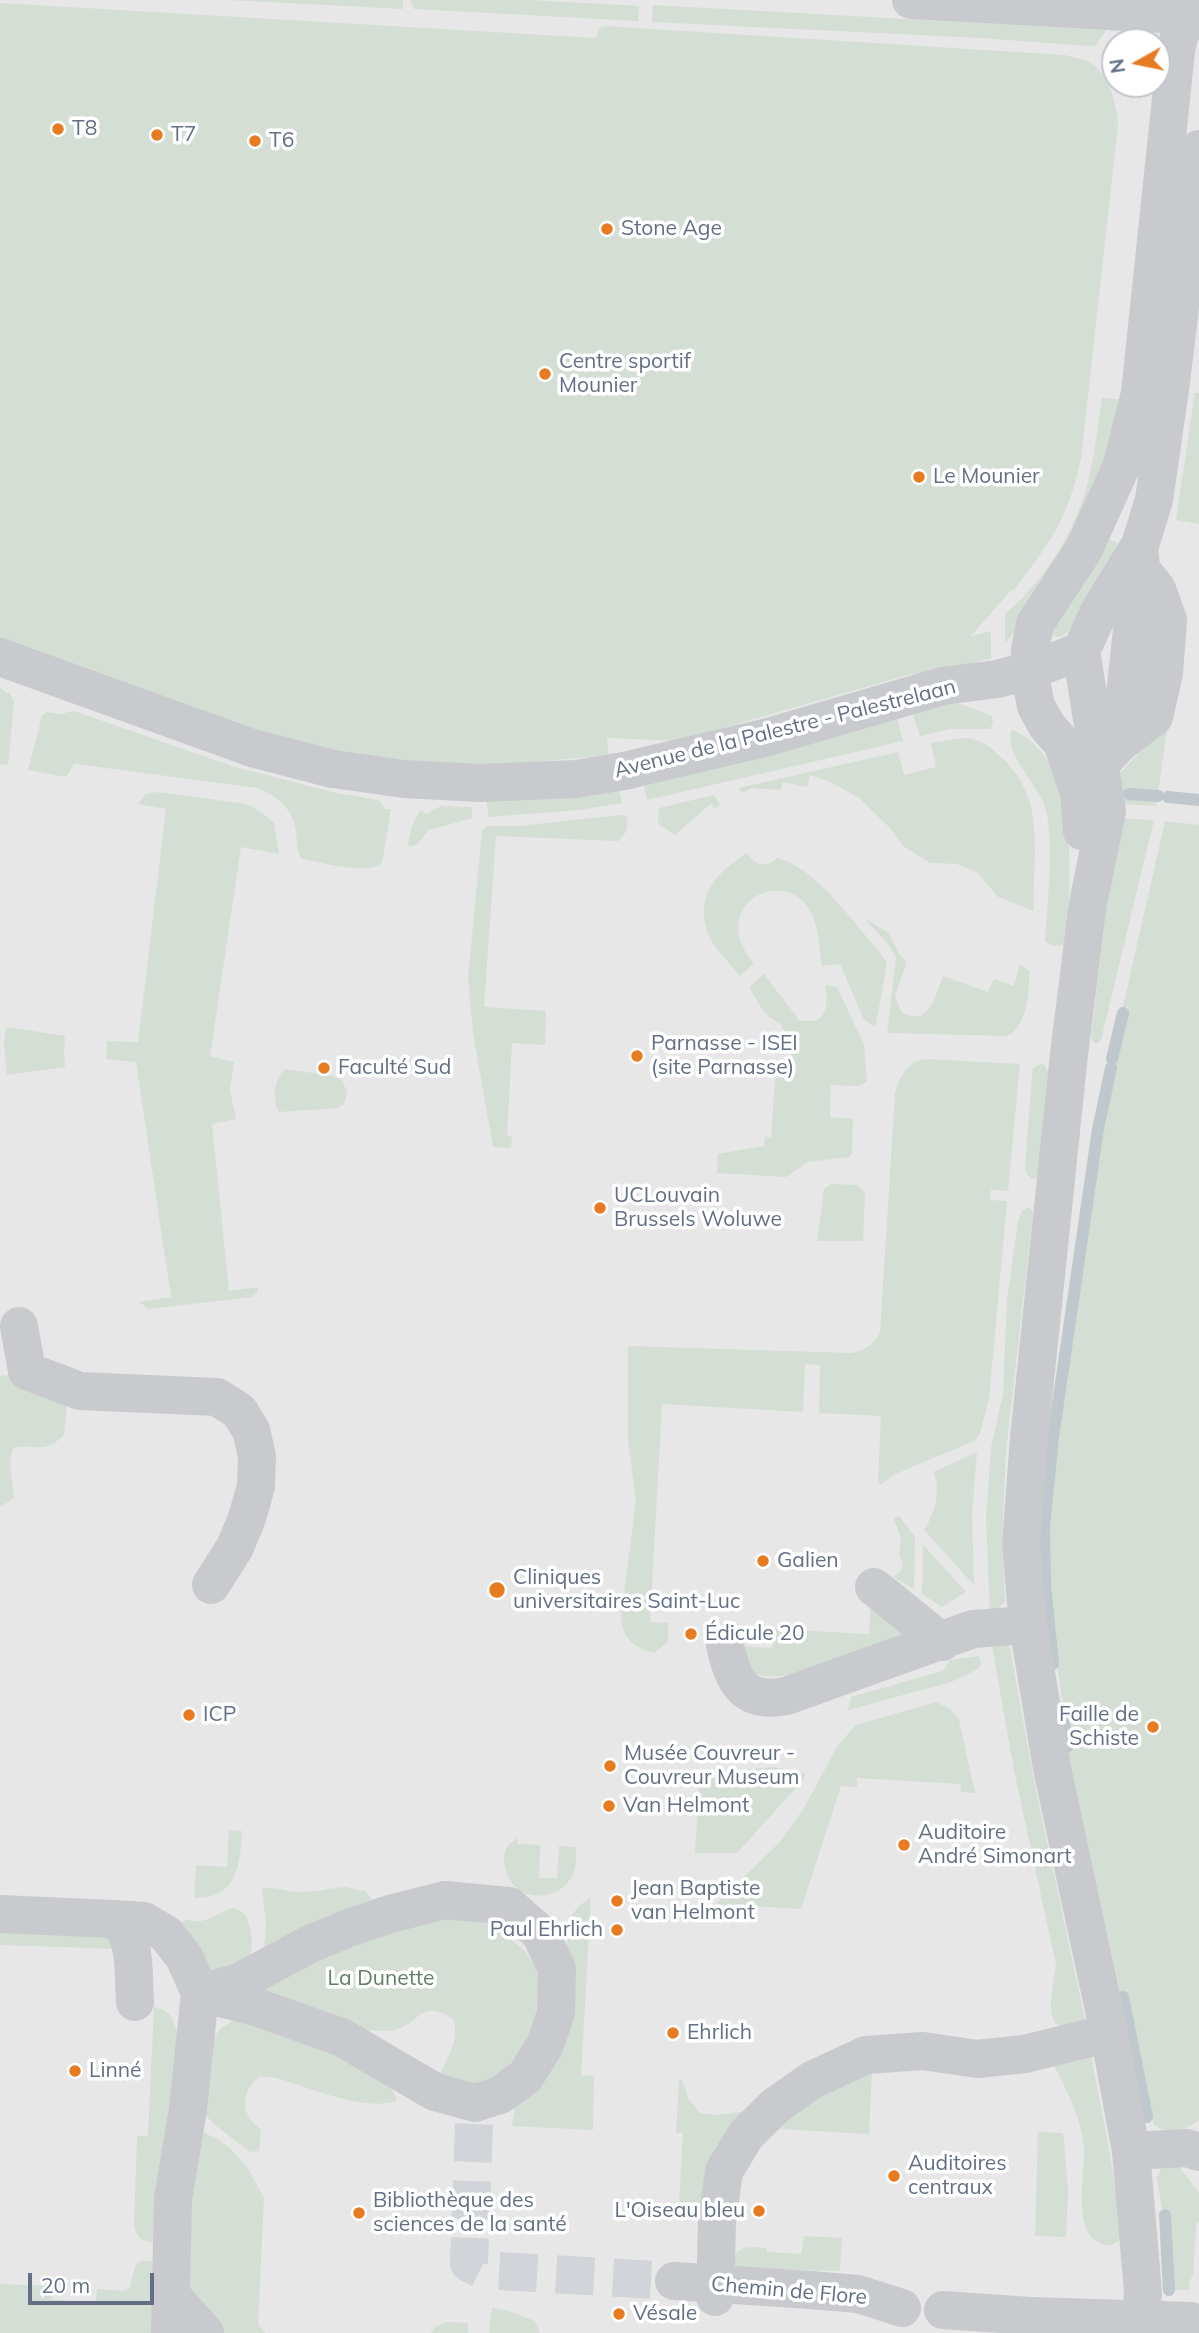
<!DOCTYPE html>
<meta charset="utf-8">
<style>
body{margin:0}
#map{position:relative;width:1199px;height:2333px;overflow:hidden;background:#f5f6f3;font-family:Mulish,sans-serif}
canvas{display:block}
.north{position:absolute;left:1101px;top:28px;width:70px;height:70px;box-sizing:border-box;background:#fff;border:2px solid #c1c5ce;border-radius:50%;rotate:261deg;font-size:19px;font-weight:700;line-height:28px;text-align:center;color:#646f85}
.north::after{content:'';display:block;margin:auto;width:24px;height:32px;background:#e87a20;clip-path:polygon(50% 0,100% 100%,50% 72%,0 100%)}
.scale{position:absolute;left:28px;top:2273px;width:126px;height:32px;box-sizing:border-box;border:4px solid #646f85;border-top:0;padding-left:9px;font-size:21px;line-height:24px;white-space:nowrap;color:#646f85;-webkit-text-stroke:5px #fff;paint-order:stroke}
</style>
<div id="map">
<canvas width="1199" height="2333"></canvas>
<div class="north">N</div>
<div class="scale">20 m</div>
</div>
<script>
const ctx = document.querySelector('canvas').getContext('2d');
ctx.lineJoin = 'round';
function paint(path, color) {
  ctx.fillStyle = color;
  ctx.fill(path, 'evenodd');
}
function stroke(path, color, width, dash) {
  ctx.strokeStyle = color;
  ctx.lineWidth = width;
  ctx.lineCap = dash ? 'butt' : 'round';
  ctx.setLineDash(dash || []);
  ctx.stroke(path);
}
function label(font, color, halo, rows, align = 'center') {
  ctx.font = font + ' Mulish,sans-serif';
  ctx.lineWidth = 7;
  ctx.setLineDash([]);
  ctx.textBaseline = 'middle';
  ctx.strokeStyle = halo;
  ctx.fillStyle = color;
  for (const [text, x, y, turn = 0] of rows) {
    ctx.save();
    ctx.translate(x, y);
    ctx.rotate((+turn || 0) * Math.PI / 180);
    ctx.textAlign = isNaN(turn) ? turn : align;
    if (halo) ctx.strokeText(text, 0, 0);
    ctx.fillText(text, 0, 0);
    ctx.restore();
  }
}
paint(new Path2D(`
 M 0,0 L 1199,0 L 1199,2333 L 0,2333 ZM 1115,42 L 1157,42 L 1157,84 L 1115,84 Z`), '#e6e7e6');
paint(new Path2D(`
 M 228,0 L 403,0 L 403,9 Z
 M 410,0 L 530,0 L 639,6 L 638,21 L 414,9 Z
 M 0,3 L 595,38 L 600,28 L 604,26 L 1065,55 C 1071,57 1081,58 1087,61 C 1109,73 1116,102 1118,124 L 1081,459 C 1068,519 1049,544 1013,591 L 1012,589 L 971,636 L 991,631 L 991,658 L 967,665 L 908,675 L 677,741 L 607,738 L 609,755 C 554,760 500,767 444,765 C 289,758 144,689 0,638 Z
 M 653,5 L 1106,30 L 1096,45 L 1089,46 L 980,38 L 652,22 Z
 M 1195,393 L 1199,393 L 1199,524 L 1176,520 Z
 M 1102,398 L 1127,400 L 1094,503 L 1025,618 L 1005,644 L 1005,614 C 1047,579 1079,525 1090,473 C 1096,448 1098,423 1102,398 Z
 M 1109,540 L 1117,542 L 1120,548 L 1073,625 L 1065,635 L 1059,637 L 1052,635 L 1049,624 Z
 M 0,687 L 5,692 L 10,693 L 14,702 L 8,765 L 0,764 Z
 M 958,703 L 992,716 L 993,723 L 990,729 L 950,729 L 920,736 L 912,711 L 931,706 Z
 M 1170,710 L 1156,806 L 1123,804 L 1120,773 L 1160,731 Z
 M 74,711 L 235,767 L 336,793 L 379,800 L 385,809 L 391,809 L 382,863 C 369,876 320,862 302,859 C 296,851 297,841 296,832 C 294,810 277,795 257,788 L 76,764 L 74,764 L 66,777 L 28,770 L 42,716 L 47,712 L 60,714 Z
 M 897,717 L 903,741 L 647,800 L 644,785 Z
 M 1012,730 C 1081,756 1071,883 1066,942 L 1064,945 L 1053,946 L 1045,942 C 1047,909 1056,829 1043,802 C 1035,782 1002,750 1012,730 Z
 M 963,738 C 981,739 988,745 1001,757 C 1048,800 1032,855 1034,911 L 998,897 L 978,873 L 957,864 L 930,863 L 903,846 L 890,828 L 858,797 L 828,781 L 810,775 L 807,787 L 783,782 L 781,790 L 751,788 L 742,793 L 739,788 L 898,752 L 904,775 L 936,767 L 931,743 Z
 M 619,788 L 622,803 L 579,810 L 489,817 L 486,800 Z
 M 158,792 L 246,804 L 261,812 L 274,823 L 279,854 L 241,847 L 210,1056 L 234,1062 L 230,1090 L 236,1119 L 212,1124 L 229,1291 L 258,1287 L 258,1291 L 252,1297 L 149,1309 L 139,1302 L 171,1297 L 136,1062 L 106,1059 L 107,1041 L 138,1042 L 166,809 L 138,804 L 146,794 Z
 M 714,795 L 720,805 L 714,809 L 712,804 L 708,806 L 675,835 L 658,824 L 659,808 Z
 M 441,806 L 471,807 L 473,818 L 429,830 L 416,845 L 408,846 C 410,833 412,821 421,810 L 426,814 Z
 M 620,815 L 627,817 C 628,827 627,834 618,841 L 496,836 L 484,1007 L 546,1011 L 545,1045 L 512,1043 L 507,1136 L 512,1137 L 511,1148 L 493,1147 L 473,1033 L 468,977 L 482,831 L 486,826 L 519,826 Z
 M 1117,818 L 1154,820 L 1101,1040 L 1096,1044 L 1091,1039 Z
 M 1165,821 L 1199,825 L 1199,2120 C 1183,2131 1171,2136 1154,2125 L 1149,2111 L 1125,1998 L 1121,1996 L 1067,1749 L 1068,1744 L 1055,1648 L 1048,1542 L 1056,1458 L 1106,1113 L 1128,1006 L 1122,1011 Z
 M 747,853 C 754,865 766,869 777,858 C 816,867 853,923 880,952 L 886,962 L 886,968 L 876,1024 L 873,1026 L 863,1018 L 840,964 L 822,966 C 819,949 819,927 811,912 C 784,862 705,907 754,963 L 740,976 C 730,963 716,951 709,936 C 693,897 717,872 747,853 Z
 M 852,905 L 864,918 L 889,933 L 899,954 L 907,962 L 895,995 L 901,1012 C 929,1028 935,996 943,976 L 988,992 L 994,979 L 1014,986 L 1020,964 L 1029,971 C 1030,990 1027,1027 1007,1036 L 887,1033 L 896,958 L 889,945 Z
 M 764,974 L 799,1020 C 827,1027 829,1005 825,985 L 837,987 L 864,1045 L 867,1082 L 858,1086 L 831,1085 L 830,1117 L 853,1119 L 852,1154 L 849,1157 L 808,1162 L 786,1177 L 717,1173 L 718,1154 L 764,1146 L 765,1136 L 771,1139 L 775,1079 C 801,1063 792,1046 780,1023 C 762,1016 759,1002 749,987 Z
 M 6,1027 L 65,1036 L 64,1051 L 65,1067 L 7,1075 L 4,1043 Z
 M 925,1059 L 1020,1064 L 1008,1191 L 991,1190 L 990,1200 L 1007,1201 L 989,1399 L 980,1433 L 976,1440 L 893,1475 L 881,1485 L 878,1481 L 881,1416 L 819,1413 L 820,1365 L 805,1364 L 803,1412 L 662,1404 L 650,1622 L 668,1623 L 668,1642 L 654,1653 C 633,1647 623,1639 621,1616 L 636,1501 L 628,1440 L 628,1346 L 851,1353 C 864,1351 873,1345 880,1333 L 895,1094 C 899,1077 907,1062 925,1059 Z
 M 1041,1064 L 1045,1065 L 1048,1072 L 1038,1177 L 1032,1179 L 1026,1173 L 1025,1167 L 1032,1076 L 1033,1068 Z
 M 285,1069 L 333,1076 L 342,1080 L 347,1092 L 344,1104 L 338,1108 L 279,1112 C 272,1100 274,1078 285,1069 Z
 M 831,1184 L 857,1185 L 865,1193 L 863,1241 L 817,1241 L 824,1189 Z
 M 1029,1207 L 1033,1212 L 1006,1452 L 1002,1537 L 1005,1602 L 990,1615 L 986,1518 L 991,1448 L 1003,1394 L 1007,1299 L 1018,1221 L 1022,1210 Z
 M 9,1375 L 67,1404 L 64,1435 C 44,1455 36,1443 13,1448 C 7,1462 13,1482 14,1498 L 0,1507 L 0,1376 Z
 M 977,1452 L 972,1514 L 974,1585 L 924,1530 C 934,1515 942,1489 933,1472 Z
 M 899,1516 L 915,1537 L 914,1589 L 893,1577 L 900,1572 L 903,1563 L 899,1555 L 901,1538 L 894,1519 Z
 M 923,1545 L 966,1592 L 942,1607 L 922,1594 Z
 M 871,1597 L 910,1634 C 880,1645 781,1689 755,1673 L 741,1646 L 772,1648 L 774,1629 L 869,1634 Z
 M 991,1641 L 1000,1641 L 1010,1648 L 1035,1786 L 1086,2024 C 1079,2025 1070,2027 1063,2027 C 1042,2025 1055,1980 1056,1965 L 1014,1770 Z
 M 979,1656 L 981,1665 L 978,1669 L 951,1682 L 848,1710 L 851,1697 L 943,1671 L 950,1660 Z
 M 936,1702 L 950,1709 L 959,1720 L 975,1793 L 961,1792 L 960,1784 L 857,1778 L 857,1787 L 841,1786 L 801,1909 L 716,1904 L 780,1842 L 804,1808 L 838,1745 L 856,1725 Z
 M 774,1767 L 805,1774 L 803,1780 L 737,1853 L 695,1853 L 700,1774 Z
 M 229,1830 L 242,1831 C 240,1865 237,1899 194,1898 L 196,1865 L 227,1867 Z
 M 518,1838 L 518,1844 L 540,1845 L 539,1878 L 557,1878 L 559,1846 L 576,1847 C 576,1856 577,1866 573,1874 C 565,1893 541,1901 522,1892 C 509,1885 500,1862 506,1849 C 509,1843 513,1841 518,1838 Z
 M 345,1887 L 365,1891 L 373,1900 L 264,1951 L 266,1924 L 262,1889 C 274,1885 287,1893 300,1892 C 315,1892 330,1888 345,1887 Z
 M 591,1897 L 581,2075 L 594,2076 L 593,2130 L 512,2126 L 516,2101 L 566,1954 L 570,1917 L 579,1906 Z
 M 234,1908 C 237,1909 242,1912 244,1914 C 252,1925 255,1950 248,1960 L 205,1974 L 181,1923 L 187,1919 C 207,1927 216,1911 234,1908 Z
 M 447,1919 L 469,1920 L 494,1925 L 526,1952 L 535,1966 L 540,1981 L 541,1995 L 521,2058 L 480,2085 L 439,2076 C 448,2056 459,2042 454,2020 C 419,1995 419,2029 388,2031 C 344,2033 299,2010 258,1996 L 257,1983 L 312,1953 Z
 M 0,1925 L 99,1932 L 119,1949 L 0,1945 Z
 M 154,2007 C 172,2010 176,2023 178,2040 L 157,2242 C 144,2242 137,2240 134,2226 L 137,2136 L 148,2136 Z
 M 234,2020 L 317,2039 L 391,2087 L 396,2098 L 396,2101 C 363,2112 306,2086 273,2077 L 259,2077 C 248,2085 242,2100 247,2113 C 249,2121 257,2124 261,2131 L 259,2151 L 250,2152 L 215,2125 L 203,2113 L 208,2046 L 220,2029 Z
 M 1091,2056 L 1107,2137 L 1122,2232 L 1118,2241 C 1111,2246 1106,2247 1098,2242 C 1070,2227 1088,2165 1083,2139 C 1078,2112 1066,2088 1053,2064 Z
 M 872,2069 L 869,2134 L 780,2129 L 767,2135 L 782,2117 Z
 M 679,2080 L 682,2080 L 689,2100 L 700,2113 L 716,2115 L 752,2111 L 701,2201 L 695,2220 L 678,2221 L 683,2133 L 676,2133 Z
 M 200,2131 L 218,2139 L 231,2149 L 247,2167 L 264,2198 L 258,2325 L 266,2333 L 214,2333 C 209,2326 201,2319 198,2311 C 175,2264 193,2182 200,2131 Z
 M 1038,2132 L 1063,2133 L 1064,2139 L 1068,2191 L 1066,2237 L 1035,2236 Z
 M 1178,2165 L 1199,2193 L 1199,2222 L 1196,2224 L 1193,2276 L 1190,2280 L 1189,2290 L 1166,2290 L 1162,2211 L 1157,2178 L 1162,2166 Z
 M 804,2236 L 842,2238 L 840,2271 L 731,2268 C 736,2244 745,2247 767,2248 L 767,2252 L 801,2254 Z
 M 141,2261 L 150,2261 L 156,2265 L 158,2333 L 0,2333 L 0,2284 L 50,2286 L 52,2300 L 96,2302 L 97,2289 L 124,2291 L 130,2288 L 135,2266 Z
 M 492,2308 L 509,2311 L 535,2321 L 540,2333 L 489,2333 Z
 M 447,2322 L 468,2323 L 468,2333 L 431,2333 L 436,2327 Z`), '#d5ded4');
stroke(new Path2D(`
 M 1129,794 L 1158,796
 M 1168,797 L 1199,800
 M 1112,1059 L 1123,1013
 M 1053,1664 L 1045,1584 L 1044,1526 L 1053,1438 L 1098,1129 L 1111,1068
 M 1063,1720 L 1068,1746
 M 1123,1997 L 1147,2117
 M 1165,2215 L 1169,2290`), '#c0c7cd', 12);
stroke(new Path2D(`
 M 474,2124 L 469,2263 L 483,2270 L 674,2281`), '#d1d4d8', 38, [38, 19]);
stroke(new Path2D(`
 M 911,0 L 1198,16
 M 0,657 L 252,748 L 333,769 L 404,779 L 480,783 L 576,779 L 624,771 L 768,737 L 943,686 L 997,679 L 1029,671 L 1081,651
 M 1120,743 L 1154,717 L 1164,673 L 1168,620 L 1157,589 L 1141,569
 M 1100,764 L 1120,743 L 1135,601 L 1141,569 L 1140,555
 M 1082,831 L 1079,793 L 1062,743 L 1047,726 L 1036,706 L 1029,671 L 1030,650 L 1035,624 L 1084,549 L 1122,465 L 1140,393 L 1176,51 L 1180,32 L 1199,13
 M 19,1326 L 27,1371 L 80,1391 L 217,1397 L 239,1411 L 251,1430 L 257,1456 L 256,1486 L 247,1518 L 235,1547 L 211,1585
 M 874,1587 L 942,1642
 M 725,1645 C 733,1683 745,1704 786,1696 L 973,1629 L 1028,1625
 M 445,1900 L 509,1906 L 540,1933 L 557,1969 L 556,2012 L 545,2045 L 525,2077 L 500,2095 L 475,2103 L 435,2092 L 341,2037 L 253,2006 L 200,1993 L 239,1982 L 310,1944 L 349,1928 L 390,1914 Z
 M 0,1914 L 113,1919 C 138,1933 133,1977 135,2002
 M 113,1919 L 144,1921 L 166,1934 L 184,1957 L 200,1993 L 188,2109 L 173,2199 L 170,2333
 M 1131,2151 L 1187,2148 L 1199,2152
 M 810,2290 L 858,2294 L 902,2308
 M 173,2297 L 205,2333
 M 715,2297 L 717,2222 L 724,2171 L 746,2135 L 775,2106 L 812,2080 L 866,2055 L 923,2051 L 977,2059 L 1025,2054 L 1109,2033
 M 943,2310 L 1030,2316
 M 1140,2333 L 1143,2293 L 1131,2151 L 1109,2033 L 1052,1768 L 1028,1625 L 1021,1544 L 1029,1438 L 1069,1054 L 1088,903 L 1107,811 L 1081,651 L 1100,610 L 1140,545 L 1154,500 L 1171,382 L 1199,149`), '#c8cace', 38);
stroke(new Path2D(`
 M 674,2281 L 810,2290
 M 1030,2316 L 1191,2321`), '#c8cace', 38);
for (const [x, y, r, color] of [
 [58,129,7,"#e87a20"],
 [157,135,7,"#e87a20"],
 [255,141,7,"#e87a20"],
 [607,229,7,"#e87a20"],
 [545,374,7,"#e87a20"],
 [919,477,7,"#e87a20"],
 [637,1056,7,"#e87a20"],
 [324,1068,7,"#e87a20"],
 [600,1208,7,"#e87a20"],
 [763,1561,7,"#e87a20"],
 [497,1590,9,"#e87a20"],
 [691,1634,7,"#e87a20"],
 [189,1715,7,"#e87a20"],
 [1153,1727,7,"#e87a20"],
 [610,1766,7,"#e87a20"],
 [609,1806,7,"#e87a20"],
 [904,1845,7,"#e87a20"],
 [617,1901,7,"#e87a20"],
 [617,1930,7,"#e87a20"],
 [673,2033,7,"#e87a20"],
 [75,2071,7,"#e87a20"],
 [894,2176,7,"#e87a20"],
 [759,2211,7,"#e87a20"],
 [359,2213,7,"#e87a20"],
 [619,2314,7,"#e87a20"]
]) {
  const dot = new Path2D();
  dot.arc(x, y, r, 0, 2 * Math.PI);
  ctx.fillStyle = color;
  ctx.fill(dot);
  stroke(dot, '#fff', 2.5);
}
label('21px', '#646f85', '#fff', [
 ["T8",72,129],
 ["T7",171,135],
 ["T6",269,141],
 ["Stone Age",621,229],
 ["Centre sportif",559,362],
 ["Mounier",559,386],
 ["Le Mounier",933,477],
 ["Parnasse - ISEI",651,1044],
 ["(site Parnasse)",651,1068],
 ["Faculté Sud",338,1068],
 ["UCLouvain",614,1196],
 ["Brussels Woluwe",614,1220],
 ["Galien",777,1561],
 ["Cliniques",513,1578],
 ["universitaires Saint-Luc",513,1602],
 ["Édicule 20",705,1634],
 ["ICP",203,1715],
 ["Faille de",1139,1715,"right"],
 ["Schiste",1139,1739,"right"],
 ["Musée Couvreur -",624,1754],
 ["Couvreur Museum",624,1778],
 ["Van Helmont",623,1806],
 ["Auditoire",918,1833],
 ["André Simonart",918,1857],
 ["Jean Baptiste",631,1889],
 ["van Helmont",631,1913],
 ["Paul Ehrlich",603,1930,"right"],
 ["Ehrlich",687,2033],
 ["Linné",89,2071],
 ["Auditoires",908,2164],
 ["centraux",908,2188],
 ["Bibliothèque des",373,2201],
 ["sciences de la santé",373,2225],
 ["L'Oiseau bleu",745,2211,"right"],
 ["Vésale",633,2314]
], 'left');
label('21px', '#646f85', '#fff', [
 ["Avenue de la Palestre - Palestrelaan",785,729,-14],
 ["Chemin de Flore",789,2291,5]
]);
label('21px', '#637c64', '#fff', [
 ["La Dunette",381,1979]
]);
</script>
